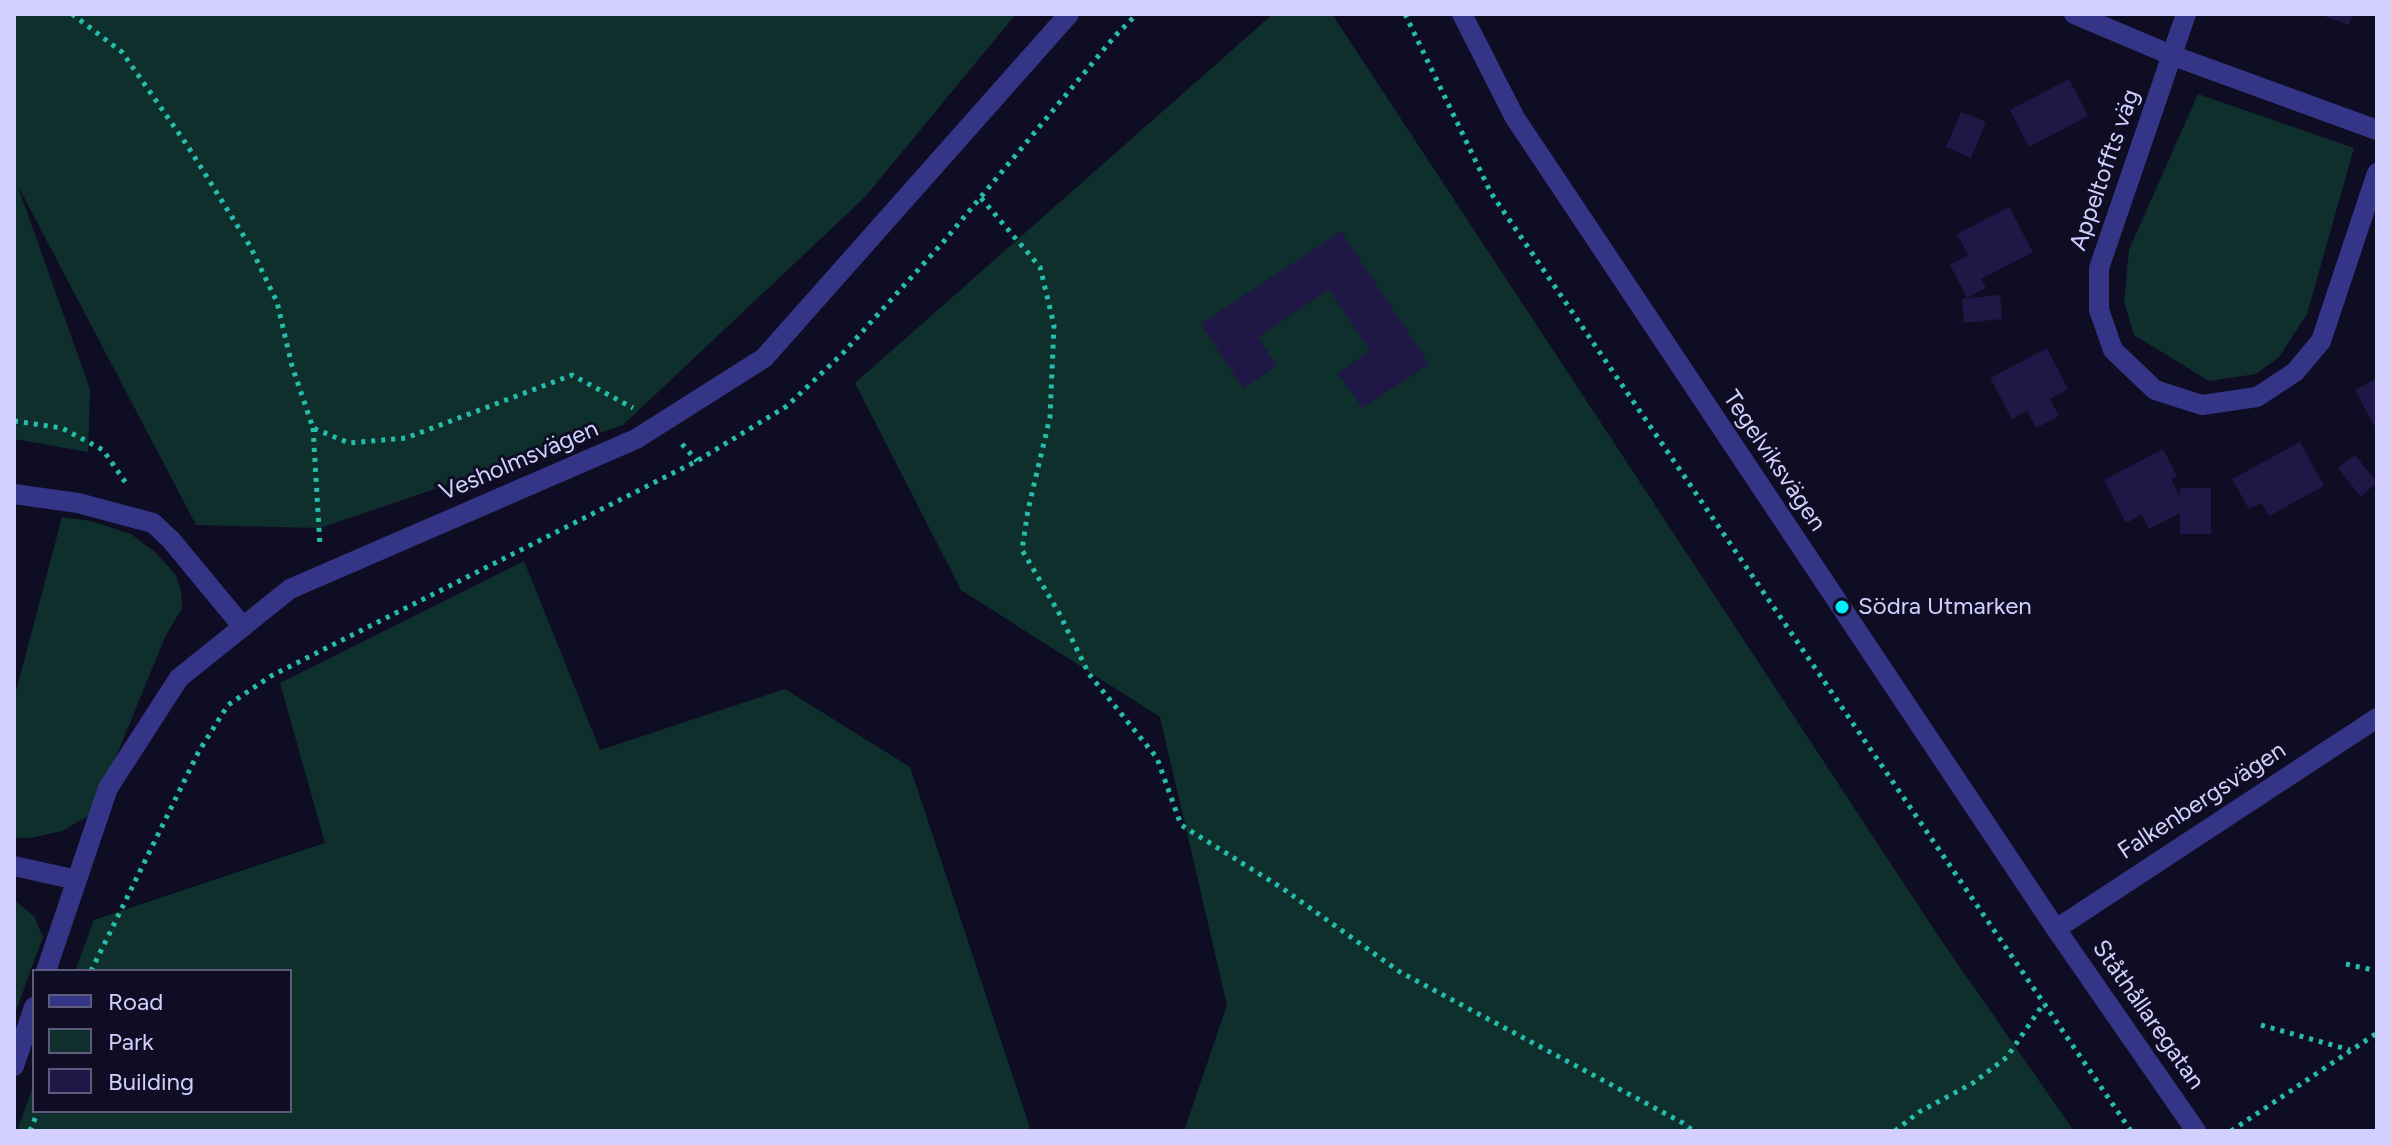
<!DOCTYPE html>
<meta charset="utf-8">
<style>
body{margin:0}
#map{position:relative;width:2391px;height:1145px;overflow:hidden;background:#0f0d24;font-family:Figtree,sans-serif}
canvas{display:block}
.frame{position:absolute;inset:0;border:16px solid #d3d0ff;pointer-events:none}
.legend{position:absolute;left:32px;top:969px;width:260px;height:144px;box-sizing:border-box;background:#0f0d24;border:2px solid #5d5b7c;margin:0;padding:10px 14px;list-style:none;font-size:24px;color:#d3d0ff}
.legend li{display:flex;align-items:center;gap:16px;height:40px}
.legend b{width:40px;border:2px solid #5d5b7c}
</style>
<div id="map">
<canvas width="2391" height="1145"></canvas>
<div class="frame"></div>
<ul class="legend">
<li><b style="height:10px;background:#343586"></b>Road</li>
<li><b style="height:22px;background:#0f2f2c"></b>Park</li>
<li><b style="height:22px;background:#1f1746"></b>Building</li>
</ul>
</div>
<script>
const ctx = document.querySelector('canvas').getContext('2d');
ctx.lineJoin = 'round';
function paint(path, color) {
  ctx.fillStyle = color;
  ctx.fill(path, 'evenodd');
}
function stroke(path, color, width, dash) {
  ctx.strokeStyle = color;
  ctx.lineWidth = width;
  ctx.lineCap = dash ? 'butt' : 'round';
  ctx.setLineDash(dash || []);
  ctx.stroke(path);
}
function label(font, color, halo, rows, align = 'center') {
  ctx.font = font + ' Figtree,sans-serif';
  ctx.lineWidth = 6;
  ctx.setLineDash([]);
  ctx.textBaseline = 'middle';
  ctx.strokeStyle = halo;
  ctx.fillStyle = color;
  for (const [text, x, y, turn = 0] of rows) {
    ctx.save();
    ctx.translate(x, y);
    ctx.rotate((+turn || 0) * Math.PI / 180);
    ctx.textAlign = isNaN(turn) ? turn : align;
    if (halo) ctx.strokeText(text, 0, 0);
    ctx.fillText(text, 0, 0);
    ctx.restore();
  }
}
paint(new Path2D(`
 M 14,14 L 1016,14 L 865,197 L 623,425 L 320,528 L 196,525 L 17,184 L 90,389 L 88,452 L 14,439 Z
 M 1273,14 L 1332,14 L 1941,940 L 2074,1131 L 1184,1131 L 1227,1005 L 1160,717 L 961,590 L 855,383 Z
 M 2198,94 L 2354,148 L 2307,314 L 2279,357 L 2256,374 L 2209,381 L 2134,335 L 2124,302 L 2129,250 Z
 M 62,517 L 91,521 L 131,534 L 155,552 L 176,575 L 181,591 L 182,608 L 165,637 L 93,813 L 62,831 L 31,838 L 14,838 L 14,699 Z
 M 524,561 L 600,750 L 785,689 L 910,767 L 1031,1131 L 17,1131 L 34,1084 L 34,1111 L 290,1111 L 290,971 L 75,971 L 94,920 L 325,843 L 280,683 Z
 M 14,900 L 34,916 L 43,937 L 14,1016 Z`), '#0f2f2c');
paint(new Path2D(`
 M 2327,14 L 2353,14 L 2349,25 L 2326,17 Z
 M 2069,79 L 2088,116 L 2029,147 L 2010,110 Z
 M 1961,112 L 1986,122 L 1971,158 L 1946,147 Z
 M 2009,207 L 2033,252 L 1981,279 L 1986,288 L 1967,298 L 1950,265 L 1968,255 L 1957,234 Z
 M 1341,231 L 1429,364 L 1362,408 L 1338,373 L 1370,351 L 1329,289 L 1258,337 L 1277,366 L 1243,388 L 1201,324 Z
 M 2000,295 L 2002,319 L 1964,323 L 1962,299 Z
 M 2047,348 L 2068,389 L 2050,399 L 2059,416 L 2036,428 L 2027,411 L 2012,419 L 1990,378 Z
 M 2377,378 L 2377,431 L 2355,390 Z
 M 2300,442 L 2324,486 L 2269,516 L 2262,503 L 2249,509 L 2232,479 Z
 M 2163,449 L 2177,476 L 2171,479 L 2180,497 L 2180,488 L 2211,488 L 2211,534 L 2180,534 L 2180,513 L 2149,529 L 2142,515 L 2126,523 L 2104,480 Z
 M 2355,455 L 2377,482 L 2361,497 L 2338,468 Z`), '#1f1746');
stroke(new Path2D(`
 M 72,14 L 122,52 L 187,145 L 250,246 L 277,302 L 292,366 L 313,428 L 349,443 L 406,438 L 572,375 L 633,408
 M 1405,14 L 1491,193 L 2131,1131
 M 981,198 L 1040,267 L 1054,325 L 1050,417 L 1028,510 L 1022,550 L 1059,613 L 1089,674 L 1157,758 L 1181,825 L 1282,888 L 1400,972 L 1683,1123 L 1693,1131
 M 14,421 L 62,428 L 103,450 L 128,486
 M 313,428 L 320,546
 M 682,444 L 697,461
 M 2346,964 L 2377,971
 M 91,971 L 199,751 L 228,705 L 271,676 L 697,461 L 787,406 L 844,352 L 945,240 L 1115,36 L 1137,14
 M 2261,1025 L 2350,1050
 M 30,1131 L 38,1111
 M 1895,1131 L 1919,1112 L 1973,1083 L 2007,1057 L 2044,1003
 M 2231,1131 L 2377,1033`), '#26bdac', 5, [4, 6]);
stroke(new Path2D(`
 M 1462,14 L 1515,118 L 2056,929 L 2196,1131
 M 2074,14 L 2171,55 L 2377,130
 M 2186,14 L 2099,268 L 2099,310 L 2113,350 L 2155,390 L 2202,405 L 2257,397 L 2295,372 L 2321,341 L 2377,173
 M 14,494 L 78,503 L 153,523 L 171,540 L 243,627
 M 14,866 L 77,880
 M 2056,929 L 2377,718
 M 46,971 L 108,788 L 179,678 L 290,589 L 636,439 L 764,358 L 1069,14
 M 14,1066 L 34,1007`), '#343586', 20);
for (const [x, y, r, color] of [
 [1842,607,8,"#00eefb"]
]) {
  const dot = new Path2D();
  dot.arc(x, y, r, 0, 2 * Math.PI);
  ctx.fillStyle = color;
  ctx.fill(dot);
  stroke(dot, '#0f0d24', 3);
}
label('24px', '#d3d0ff', '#0f0d24', [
 ["Appeltoffts väg",2105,170,-71],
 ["Vesholmsvägen",519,461,-23],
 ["Tegelviksvägen",1774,461,56],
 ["Falkenbergsvägen",2202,801,-33],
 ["Ståthållaregatan",2148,1015,55]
]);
label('24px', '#d3d0ff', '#0f0d24', [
 ["Södra Utmarken",1858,607]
], 'left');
</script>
